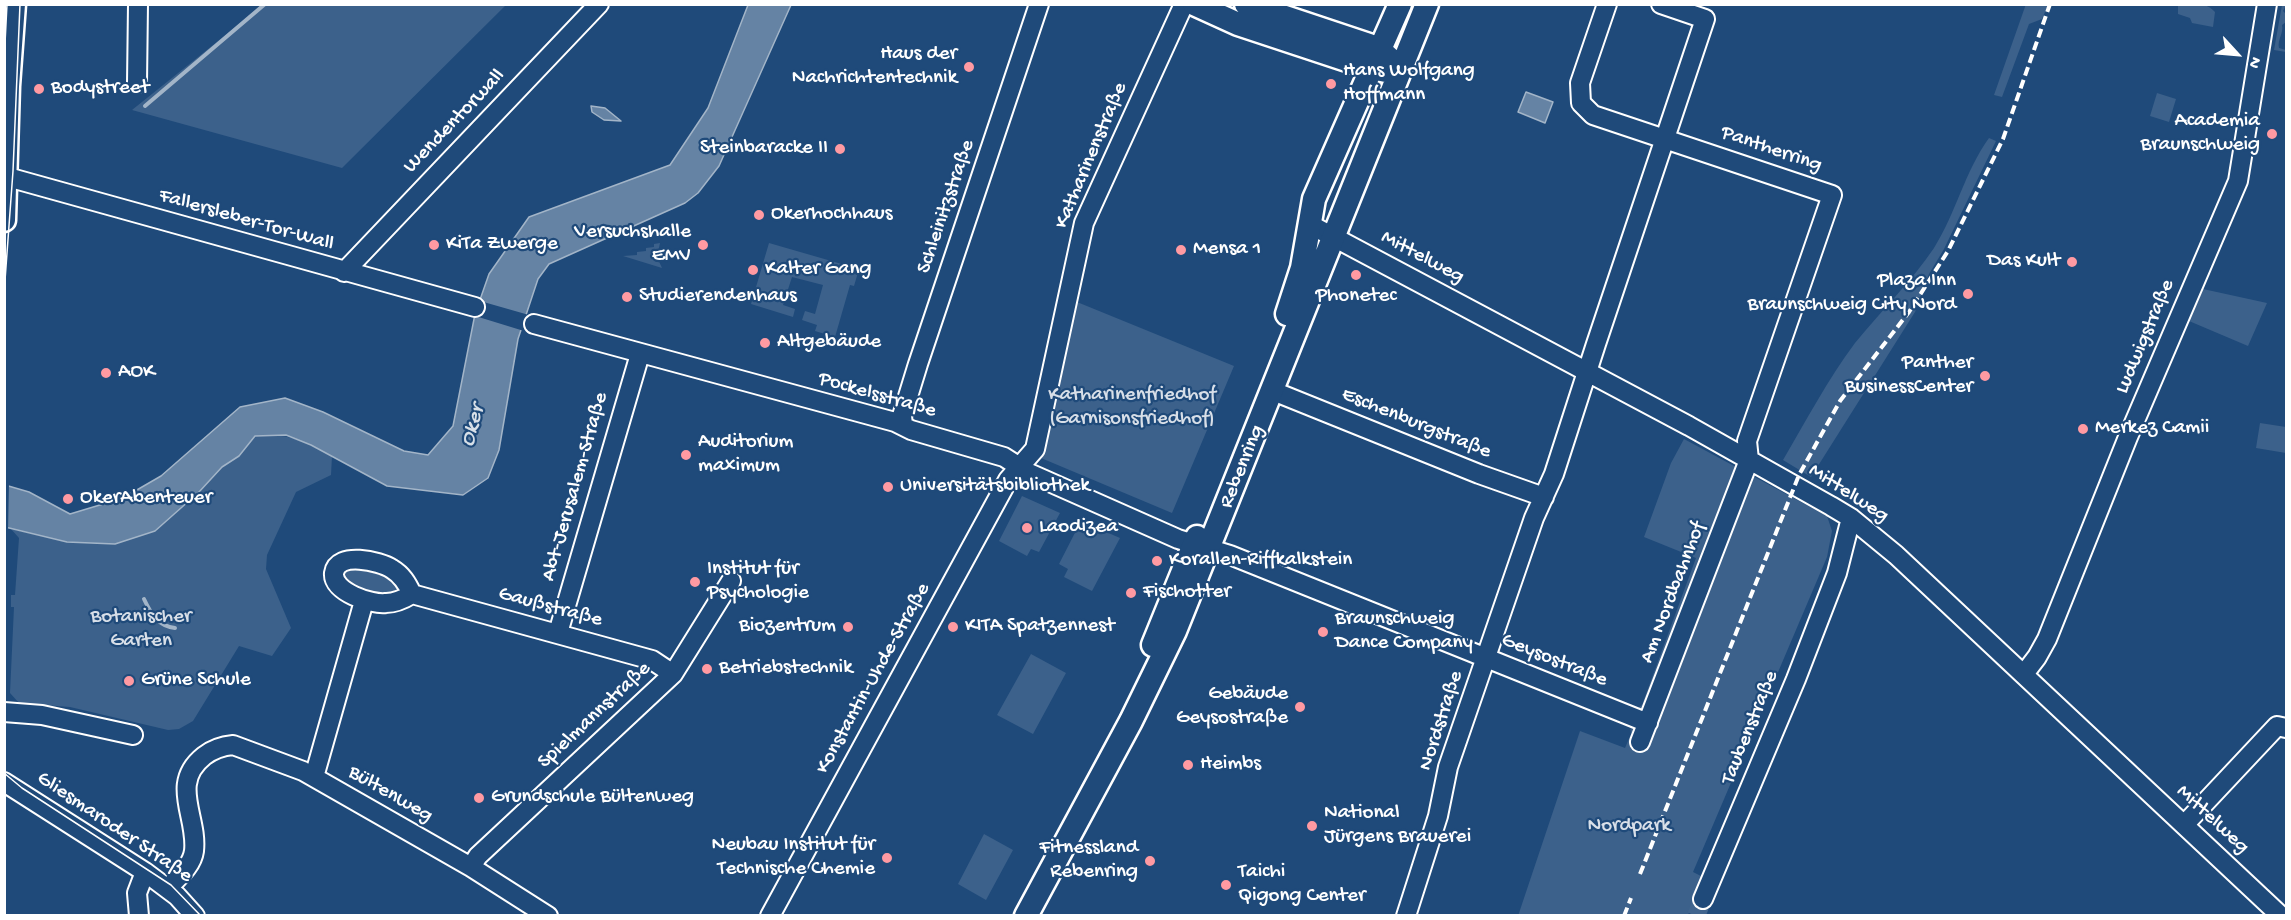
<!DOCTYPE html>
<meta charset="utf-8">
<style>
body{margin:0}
#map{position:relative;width:2291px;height:920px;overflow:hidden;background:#1f4a7a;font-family:"Gochi Hand",sans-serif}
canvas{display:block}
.frame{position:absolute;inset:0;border:6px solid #fff;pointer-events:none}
.north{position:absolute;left:2207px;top:24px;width:60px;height:60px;-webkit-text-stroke:4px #1f4a7a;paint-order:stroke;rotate:116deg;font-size:16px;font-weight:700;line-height:24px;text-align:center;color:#fff}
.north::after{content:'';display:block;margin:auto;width:21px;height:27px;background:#fff;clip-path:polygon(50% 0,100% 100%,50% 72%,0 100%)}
</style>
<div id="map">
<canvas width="2291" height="920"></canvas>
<div class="frame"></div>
<div class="north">N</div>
</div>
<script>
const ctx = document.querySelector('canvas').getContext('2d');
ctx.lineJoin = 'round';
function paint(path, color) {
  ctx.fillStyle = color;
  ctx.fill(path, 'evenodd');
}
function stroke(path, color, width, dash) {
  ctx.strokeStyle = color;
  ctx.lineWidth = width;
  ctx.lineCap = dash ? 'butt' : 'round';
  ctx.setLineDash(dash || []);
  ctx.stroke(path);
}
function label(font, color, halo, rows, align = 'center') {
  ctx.font = font + ' "Gochi Hand",sans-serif';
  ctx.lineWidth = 4.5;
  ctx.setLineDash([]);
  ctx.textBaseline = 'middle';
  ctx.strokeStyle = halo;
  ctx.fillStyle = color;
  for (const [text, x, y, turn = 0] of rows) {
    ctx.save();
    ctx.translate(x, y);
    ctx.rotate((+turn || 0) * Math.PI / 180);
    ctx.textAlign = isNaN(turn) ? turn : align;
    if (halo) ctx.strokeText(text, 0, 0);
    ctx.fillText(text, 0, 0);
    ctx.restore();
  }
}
paint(new Path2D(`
 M 2026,4 L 2048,5 L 2042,19 L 2029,24 L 2002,97 L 1994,95 Z
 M 263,5 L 263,4 L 506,5 L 342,168 L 132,110 Z
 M 2178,5 C 2191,4 2205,1 2215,12 L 2213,27 L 2192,23 L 2190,18 L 2178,14 Z
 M 2282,5 L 2286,5 L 2283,11 L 2286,14 L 2286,22 L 2282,25 C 2284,33 2277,40 2279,48 L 2286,50 L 2286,52 L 2274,50 Z
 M 2157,93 L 2176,99 L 2169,122 L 2150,116 Z
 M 1989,138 L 1996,141 L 1944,249 L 1929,274 L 1915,312 L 1811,477 L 1783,460 C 1806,421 1828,379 1855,343 C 1881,311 1911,282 1934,248 C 1956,213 1965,171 1989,138 Z
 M 660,243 L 657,257 L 662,268 L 623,256 L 637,255 L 637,252 L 646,251 L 646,248 L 654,247 L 654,244 Z
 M 769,243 L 859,269 L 854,286 L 850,285 L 835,337 L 815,331 L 817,325 L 802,320 L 805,311 L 815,314 L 823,285 L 792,277 L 783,305 L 795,309 L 793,317 L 751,304 Z
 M 2203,289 L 2267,303 L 2248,346 L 2189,321 Z
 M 1077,302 L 1234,366 L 1172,513 L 1041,458 Z
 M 2260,423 L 2286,427 L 2286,453 L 2256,448 Z
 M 268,435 C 293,435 310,444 332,456 L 331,475 L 296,492 L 267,555 L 266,569 L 291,628 L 272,656 L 239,646 L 193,721 L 179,729 L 168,730 L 70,707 L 19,703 L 10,693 L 14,607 L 11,607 L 11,595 L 15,595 L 19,538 L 11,529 L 67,542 L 155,531 L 199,492 L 222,467 L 239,456 L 255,436 Z
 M 1684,439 L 1827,516 L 1832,531 L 1827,557 L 1693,872 L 1703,877 L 1688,915 L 1518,916 L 1580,731 L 1625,748 L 1631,734 L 1629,715 L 1642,705 L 1696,558 L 1644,537 L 1671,463 Z
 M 1022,496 L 1060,513 L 1039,552 L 1031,549 L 1027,556 L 999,541 Z
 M 1081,521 L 1120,538 L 1092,591 L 1064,577 L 1068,569 L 1059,564 Z
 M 349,564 L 396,576 L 401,593 L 382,598 L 351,589 L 339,571 Z
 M 1031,654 L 1066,673 L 1033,734 L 997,715 Z
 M 984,834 L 1013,850 L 986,900 L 958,884 Z`), '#3c618b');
const water = new Path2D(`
 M 748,5 L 791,5 L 719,166 L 698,193 L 685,203 L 549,264 L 538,279 L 518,339 L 499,450 L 488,478 L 463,495 L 387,486 L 311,445 L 286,435 L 255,436 L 239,456 L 222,467 L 199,492 L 155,531 L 115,544 L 67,542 L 5,527 L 5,485 L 29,492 L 70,514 L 123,498 L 161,476 L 240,407 L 285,398 L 323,412 L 404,451 L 428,455 L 453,426 L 475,314 L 489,274 L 529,217 L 670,165 L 708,108 Z
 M 1526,92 L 1553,102 L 1545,123 L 1518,112 Z
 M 591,106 L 605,108 L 621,121 L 604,120 L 592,112 Z`);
paint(water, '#6583a4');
stroke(water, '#a3b5c8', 1.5);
paint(new Path2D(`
 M 480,301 L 529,315 L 524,331 L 472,315 Z
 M 4,482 L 9,483 L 8,531 L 4,530 Z`), '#1f4a7a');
stroke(new Path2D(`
 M 145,106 L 265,4
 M 144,599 C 151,614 158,626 175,628`), '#a3b5c8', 4);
stroke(new Path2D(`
 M 1696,916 L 1703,899`), '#41658e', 18, [18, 9]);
const minor = new Path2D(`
 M 1607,4 L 1580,83 L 1581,103 L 1593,115 L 1832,195 L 1747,441 L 1749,460 L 1640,742
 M 137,83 L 138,4
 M 4,176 L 475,307
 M 1309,224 L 1689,426 L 1831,506 L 1851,518 L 1896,555 L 2281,916
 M 344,272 L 599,4
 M 534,324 L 895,422 L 911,430 L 1004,457 L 1029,473 L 1178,539 L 1230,555 L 1648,723
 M 1273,391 L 1479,474 L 1544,497
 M 903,425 L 902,416 L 918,364 L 1039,4
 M 412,594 C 404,599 396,603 386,603 C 372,605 332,592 334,573 C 337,551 380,561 392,569 C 402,575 407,583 412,594 L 652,660 L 673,674
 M 558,633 L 640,354
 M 2024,674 L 2037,657 L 2047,639 L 2128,437 L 2238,181 L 2267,4
 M 4,712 L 42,715 L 133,735
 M 314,777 L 364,601
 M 4,782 L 145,872 L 177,896 L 195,916
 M 2184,825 L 2277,726 L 2286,728
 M 471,867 L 478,856 L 673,674 L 731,581
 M 168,888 C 177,878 192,866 194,851 C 198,816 169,784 204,756 C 213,749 222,746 233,745 L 303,771 L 471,867 L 548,916
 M 1703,899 L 1796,679 L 1837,573 L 1851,518
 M 139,916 L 137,893 L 145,872
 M 770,916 L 1008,480 L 1035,449 L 1084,223 L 1184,4
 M 1406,916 L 1438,816 L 1448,767 L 1534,518 L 1554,474 L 1596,344 L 1705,19 L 1661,4`);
const major = new Path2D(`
 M 1194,4 L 1238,24 L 1371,68 L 1386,71
 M 1246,4 L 1369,45 L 1380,50 L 1390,59
 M 4,220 L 8,86 L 14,4
 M 1287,314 L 1302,268 L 1314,199 L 1400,4
 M 1153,645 L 1197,537
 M 1026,916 L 1131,721 L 1175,631 L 1427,4`);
stroke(minor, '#fff', 22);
stroke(major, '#fff', 27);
stroke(minor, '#1f4a7a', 18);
stroke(major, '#1f4a7a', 22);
stroke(new Path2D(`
 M 4,63 L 7,4
 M 4,294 L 13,171 L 20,4
 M 4,773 L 22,788 L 171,885 L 201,916`), '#fff', 1.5);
stroke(new Path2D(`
 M 1640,874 L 1799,475 L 1840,401 L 1909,312 L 1948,251 L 2003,139 L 2050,4
 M 1624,916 L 1631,898`), '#fff', 4, [9, 4.5]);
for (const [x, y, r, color] of [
 [969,67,6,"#ff9aa2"],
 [1331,84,6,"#ff9aa2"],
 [39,89,6,"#ff9aa2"],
 [2272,134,6,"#ff9aa2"],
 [840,149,6,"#ff9aa2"],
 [759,215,6,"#ff9aa2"],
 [434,245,6,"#ff9aa2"],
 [703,245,6,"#ff9aa2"],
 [1181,250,6,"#ff9aa2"],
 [2072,262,6,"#ff9aa2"],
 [753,270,6,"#ff9aa2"],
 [1356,275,6,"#ff9aa2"],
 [1968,294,6,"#ff9aa2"],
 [627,297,6,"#ff9aa2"],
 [765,343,6,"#ff9aa2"],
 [106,373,6,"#ff9aa2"],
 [1985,376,6,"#ff9aa2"],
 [2083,429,6,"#ff9aa2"],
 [686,455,6,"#ff9aa2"],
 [888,487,6,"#ff9aa2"],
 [68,499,6,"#ff9aa2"],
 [1027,528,6,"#ff9aa2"],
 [1157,561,6,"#ff9aa2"],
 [695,582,6,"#ff9aa2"],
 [1131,593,6,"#ff9aa2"],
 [848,627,6,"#ff9aa2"],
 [953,627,6,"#ff9aa2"],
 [1323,632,6,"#ff9aa2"],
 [707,669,6,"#ff9aa2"],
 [129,681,6,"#ff9aa2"],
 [1300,707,6,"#ff9aa2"],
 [1188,765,6,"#ff9aa2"],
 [479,798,6,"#ff9aa2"],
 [1312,826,6,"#ff9aa2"],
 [887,858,6,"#ff9aa2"],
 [1150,861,6,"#ff9aa2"],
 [1226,885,6,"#ff9aa2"]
]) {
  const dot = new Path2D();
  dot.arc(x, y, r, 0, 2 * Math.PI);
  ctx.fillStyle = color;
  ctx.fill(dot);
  stroke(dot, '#1f4a7a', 2);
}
label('21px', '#fff', '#1f4a7a', [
 ["Haus der",957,55,"right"],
 ["Nachrichtentechnik",957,79,"right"],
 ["Hans Wolfgang",1343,72],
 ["Hoffmann",1343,96],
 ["Bodystreet",51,89],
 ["Academia",2260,122,"right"],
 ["Braunschweig",2260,146,"right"],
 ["Steinbaracke II",828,149,"right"],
 ["Okerhochhaus",771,215],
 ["Versuchshalle",691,233,"right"],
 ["EMV",691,257,"right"],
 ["KiTa Zwerge",446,245],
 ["Mensa 1",1193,250],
 ["Das Kult",2060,262,"right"],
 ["Kalter Gang",765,270],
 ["Plaza Inn",1956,282,"right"],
 ["Braunschweig City Nord",1956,306,"right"],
 ["Studierendenhaus",639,297],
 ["Phonetec",1356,297,"center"],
 ["Altgebäude",777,343],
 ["Panther",1973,364,"right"],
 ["BusinessCenter",1973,388,"right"],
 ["AOK",118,373],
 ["Merkez Camii",2095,429],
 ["Auditorium",698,443],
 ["maximum",698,467],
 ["Universitätsbibliothek",900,487],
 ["OkerAbenteuer",80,499],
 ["Laodizea",1039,528],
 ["Korallen-Riffkalkstein",1169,561],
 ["Institut für",707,570],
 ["Psychologie",707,594],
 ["Fischotter",1143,593],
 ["Braunschweig",1335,620],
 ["Dance Company",1335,644],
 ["Biozentrum",836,627,"right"],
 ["KITA Spatzennest",965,627],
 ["Betriebstechnik",719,669],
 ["Grüne Schule",141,681],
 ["Gebäude",1288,695,"right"],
 ["Geysostraße",1288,719,"right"],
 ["Heimbs",1200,765],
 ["Grundschule Bültenweg",491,798],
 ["National",1324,814],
 ["Jürgens Brauerei",1324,838],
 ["Neubau Institut für",875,846,"right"],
 ["Technische Chemie",875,870,"right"],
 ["Fitnessland",1138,849,"right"],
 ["Rebenring",1138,873,"right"],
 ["Taichi",1238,873],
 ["Qigong Center",1238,897]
], 'left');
label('21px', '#fff', '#1f4a7a', [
 ["Wendentorwall",455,122,-46],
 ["Pantherring",1771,150,19],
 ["Katharinenstraße",1092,156,-67],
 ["Schleinitzstraße",947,207,-71],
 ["Fallersleber-Tor-Wall",246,221,16],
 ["Mittelweg",1422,258,28],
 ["Ludwigstraße",2146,337,-67],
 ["Pockelsstraße",877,396,16],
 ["Eschenburgstraße",1416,424,22],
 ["Rebenring",1243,467,-68],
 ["Abt-Jerusalem-Straße",576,487,-74],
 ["Mittelweg",1848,494,33],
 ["Am Nordbahnhof",1674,593,-69],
 ["Gaußstraße",550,608,15],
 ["Geysostraße",1554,661,22],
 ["Konstantin-Uhde-Straße",874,679,-61],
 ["Spielmannstraße",595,716,-43],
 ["Nordstraße",1442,721,-72],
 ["Taubenstraße",1751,728,-68],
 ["Bültenweg",390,795,30],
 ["Mittelweg",2212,820,43],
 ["Gliesmaroder Straße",114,828,34]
]);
label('21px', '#d8dfe8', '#1f4a7a', [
 ["Katharinenfriedhof",1132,396],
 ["(Garnisonsfriedhof)",1132,420],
 ["Botanischer",141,618],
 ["Garten",141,642],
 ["Nordpark",1629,827]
]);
label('italic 22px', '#d8e0e8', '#1f4a7a', [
 ["Oker",474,426,-75]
]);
</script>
